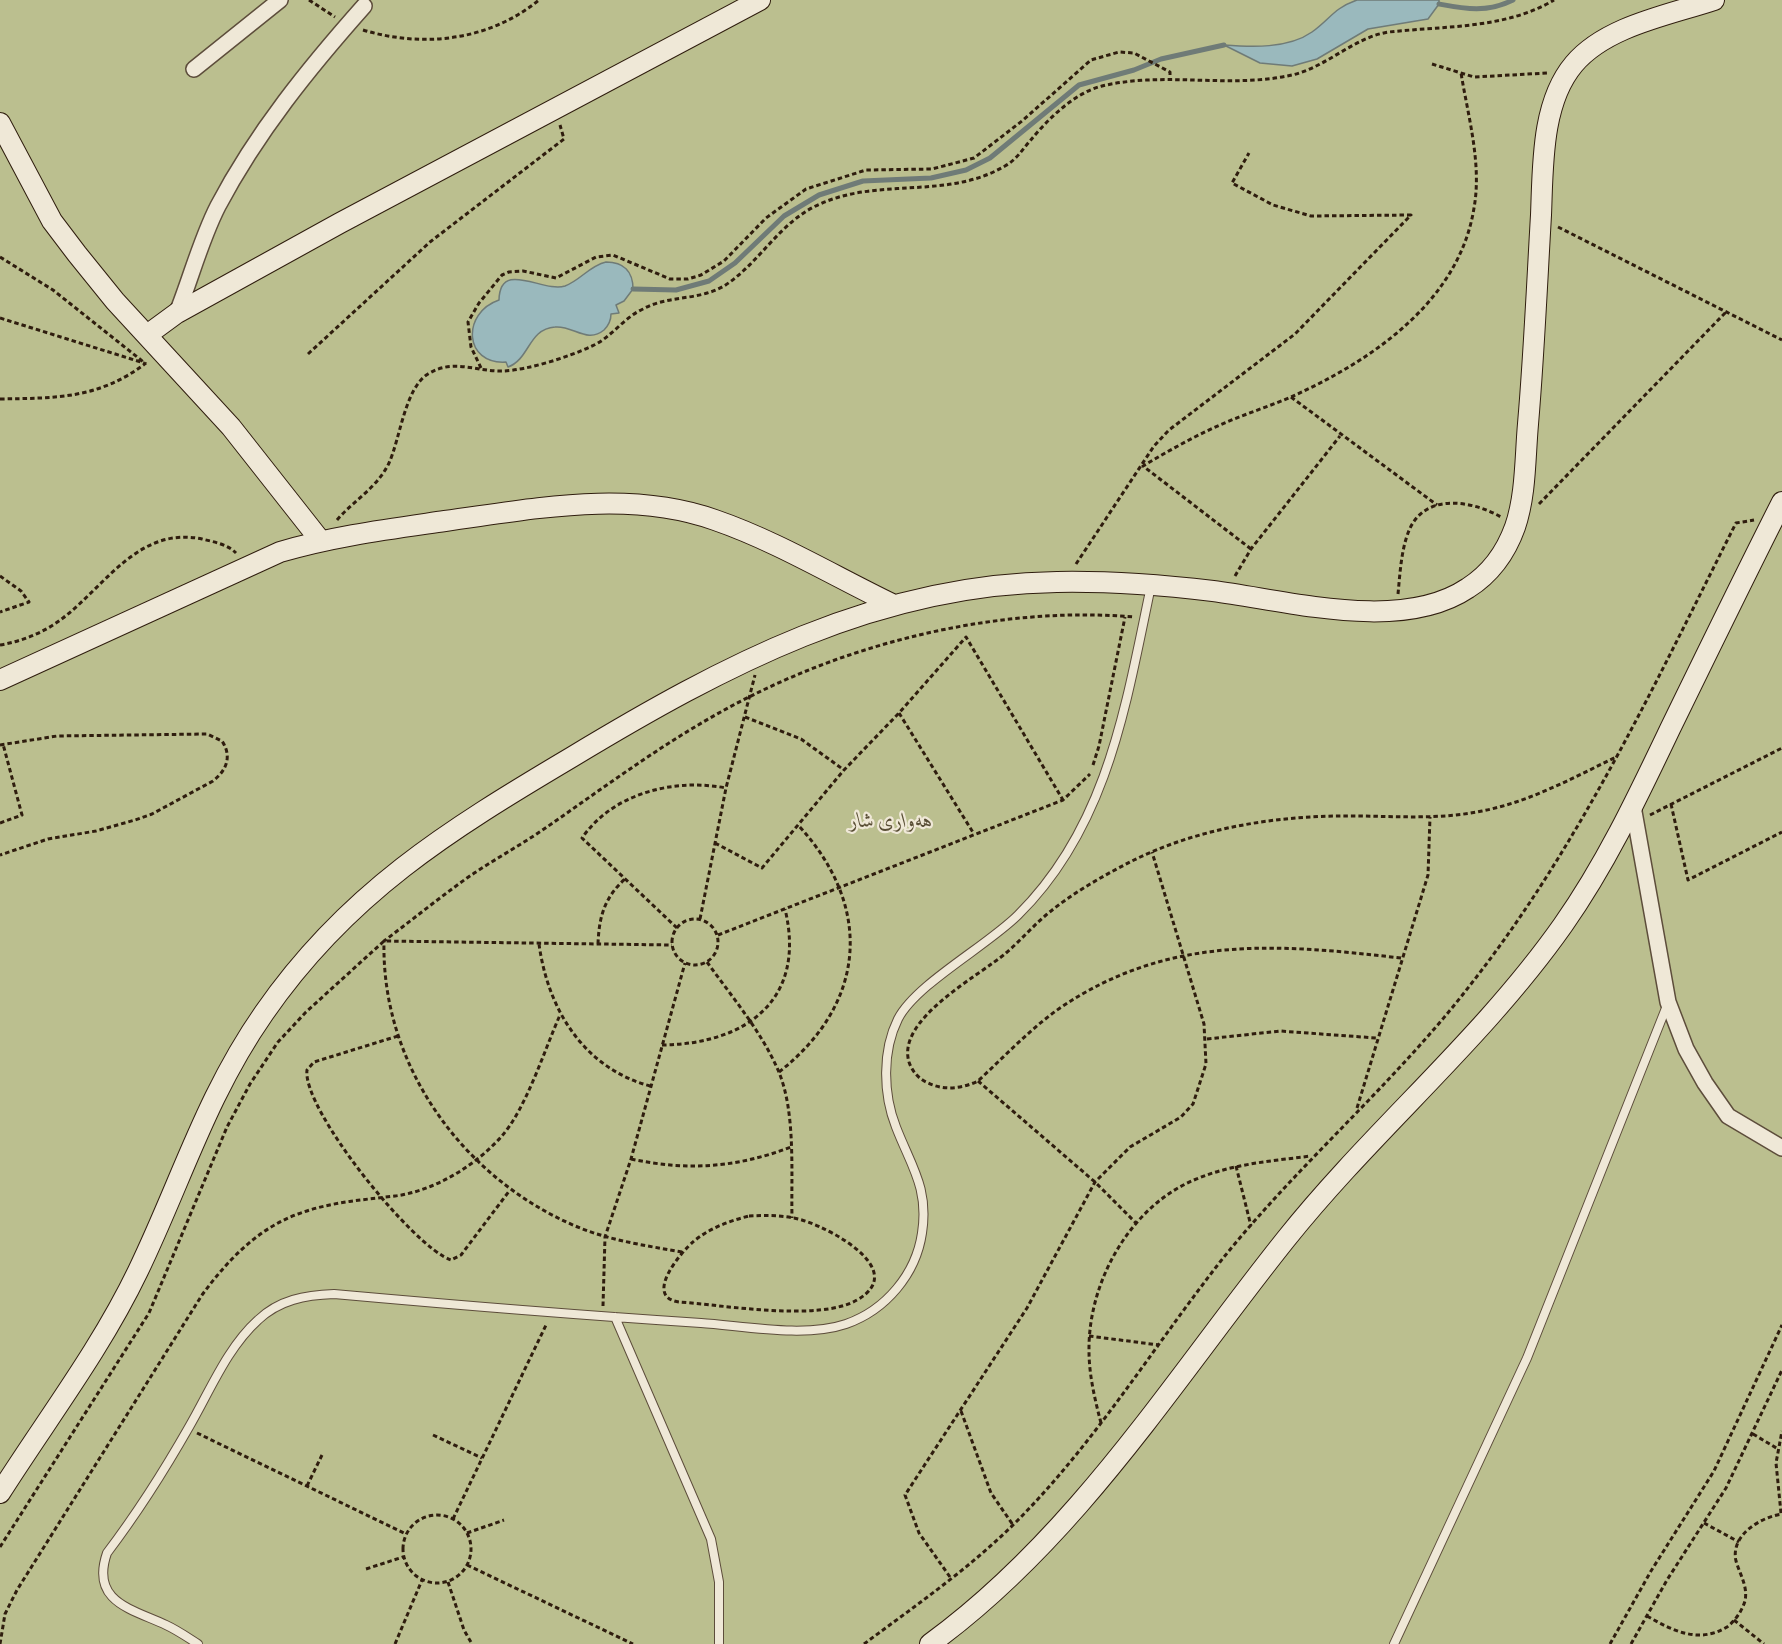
<!DOCTYPE html>
<meta charset="utf-8">
<style>
body{margin:0}
canvas{display:block;background:#e6dcc2}
</style>
<canvas width="1782" height="1644"></canvas>
<script>
const ctx = document.querySelector('canvas').getContext('2d');
ctx.lineJoin = 'round';
function paint(path, color) {
  ctx.fillStyle = color;
  ctx.fill(path, 'evenodd');
}
function stroke(path, color, width, dash) {
  ctx.strokeStyle = color;
  ctx.lineWidth = width;
  ctx.lineCap = dash ? 'butt' : 'round';
  ctx.setLineDash(dash || []);
  ctx.stroke(path);
}
function label(font, color, halo, rows, align = 'center') {
  ctx.font = font + ' Alegreya,Amiri,serif';
  ctx.lineWidth = 4.5;
  ctx.setLineDash([]);
  ctx.textBaseline = 'middle';
  ctx.strokeStyle = halo;
  ctx.fillStyle = color;
  for (const [text, x, y, turn = 0] of rows) {
    ctx.save();
    ctx.translate(x, y);
    ctx.rotate((+turn || 0) * Math.PI / 180);
    ctx.textAlign = isNaN(turn) ? turn : align;
    if (halo) ctx.strokeText(text, 0, 0);
    ctx.fillText(text, 0, 0);
    ctx.restore();
  }
}
paint(new Path2D(`
 M 0,0 L 1782,0 L 1782,1644 L 0,1644 Z`), '#bbbf8f');
const water = new Path2D(`
 M 1357,0 L 1439,0 L 1439,4 L 1428,19 L 1368,29 L 1317,59 L 1292,66 L 1260,63 L 1224,45 C 1251,47 1288,49 1312,32 C 1330,19 1334,8 1357,0 Z
 M 606,262 C 624,262 633,272 633,289 L 624,301 L 616,305 L 619,313 L 611,314 C 611,320 609,325 604,330 C 587,344 573,325 555,327 C 528,329 530,359 508,367 L 506,362 C 464,365 461,313 499,300 C 500,259 543,293 565,286 C 581,280 589,266 606,262 Z`);
paint(water, '#9ab9bd');
stroke(water, '#6f7b77', 1.5);
stroke(new Path2D(`
 M 1439,4 C 1466,9 1487,13 1513,0
 M 633,289 L 676,290 L 709,281 L 735,263 L 784,216 L 819,195 L 863,181 L 931,178 L 966,170 L 990,158 L 1079,85 L 1134,70 L 1161,59 L 1224,45`), '#6f7b77', 5);
const lane = new Path2D(`
 M 615,1317 L 711,1539 L 719,1582 L 719,1644
 M 198,1644 C 187,1637 177,1630 166,1625 C 132,1609 90,1602 107,1553 C 138,1512 164,1471 189,1427 C 210,1391 227,1348 258,1320 C 279,1300 305,1295 334,1294 C 456,1305 578,1315 701,1323 C 744,1326 805,1338 846,1324 C 886,1310 916,1274 922,1233 C 929,1188 911,1166 896,1127 C 883,1094 882,1051 898,1019 C 916,984 987,946 1018,915 C 1108,826 1126,704 1151,586
 M 1394,1644 L 1527,1358 L 1668,1003`);
const street = new Path2D(`
 M 194,69 L 280,0
 M 177,313 C 191,278 201,239 218,206 C 257,132 309,68 364,6
 M 1633,806 L 1668,1002 L 1686,1049 L 1705,1083 L 1728,1116 L 1782,1148`);
const secondary = new Path2D(`
 M 0,123 L 52,221 L 77,254 L 115,301 L 231,427 L 320,540
 M 147,335 L 177,313 L 340,223 L 760,0
 M 0,680 L 280,552 C 334,536 390,529 445,521 C 534,509 628,489 715,520 C 776,541 834,576 892,604
 M 0,1493 C 47,1419 100,1350 138,1271 C 181,1182 206,1096 264,1013 C 347,893 449,830 572,757 C 723,666 876,584 1057,582 C 1109,581 1161,585 1213,591 C 1290,601 1401,633 1468,588 C 1490,574 1506,552 1515,527 C 1526,495 1525,458 1528,424 C 1534,354 1537,284 1541,215 C 1543,167 1541,103 1574,64 C 1606,26 1669,15 1714,0
 M 930,1644 C 1077,1537 1174,1379 1286,1239 C 1373,1130 1482,1040 1563,925 C 1606,864 1638,796 1670,729 C 1707,653 1744,577 1782,502`);
stroke(lane, '#5d4d3b', 10);
stroke(street, '#5d4d3b', 18);
stroke(secondary, '#2f1d0e', 22);
stroke(new Path2D(`
 M 309,0 L 335,17
 M 363,30 C 423,48 489,41 539,0
 M 1432,64 L 1474,77 L 1548,73
 M 1558,227 L 1782,340
 M 0,257 L 53,290 L 146,364
 M 0,318 L 144,363
 M 308,354 L 430,242 L 564,139 L 560,125
 M 481,368 L 471,347 L 468,322 L 479,303 L 502,275 L 509,272 L 523,271 L 556,278 L 596,257 L 613,255 L 670,279 L 688,279 L 701,275 L 724,261 L 766,218 L 806,189 L 866,170 L 932,169 L 974,158 L 1022,121 L 1091,60 L 1119,52 L 1134,53 L 1170,72 L 1170,79
 M 1291,397 L 1437,505
 M 0,399 C 56,398 99,399 146,363
 M 1539,504 L 1726,312
 M 337,520 C 354,500 377,488 389,463 C 400,439 405,388 428,374 C 453,358 477,372 503,371 C 528,370 569,357 592,346 C 611,338 623,318 643,309 C 668,295 698,301 724,286 C 760,263 780,221 820,204 C 880,177 947,200 1005,166 C 1016,160 1022,150 1030,141 C 1048,119 1074,93 1102,86 C 1165,71 1230,89 1292,75 C 1327,67 1354,37 1389,32 C 1443,26 1506,29 1554,0
 M 1251,549 L 1143,466 C 1170,450 1198,434 1227,422 C 1248,413 1270,406 1291,397 C 1371,361 1459,302 1474,208 C 1482,164 1468,116 1461,73
 M 1076,564 L 1154,446 L 1169,430 L 1295,334 L 1411,215 L 1311,216 L 1273,205 L 1232,183 L 1249,153
 M 0,576 L 21,591 L 29,602 L 0,612
 M 1235,576 L 1251,549 L 1340,436
 M 1398,594 C 1400,574 1401,552 1408,533 C 1423,492 1471,500 1501,517
 M 0,645 C 23,641 45,632 63,618 C 106,585 139,526 202,539 C 214,542 227,544 236,553
 M 899,713 L 974,834
 M 745,717 L 801,739 L 844,770
 M 0,745 L 57,736 L 207,734 L 222,741 C 232,756 227,770 213,781 L 152,814 L 135,820 L 96,831 L 48,839 L 0,855
 M 1093,765 L 1099,746 L 1125,617
 M 1671,804 L 1688,880 L 1782,832
 M 1650,815 L 1782,748
 M 0,823 L 22,815 L 3,744
 M 715,843 L 762,868 L 844,770 L 899,713 L 966,637 L 1063,800
 M 700,919 L 726,788 L 755,675
 M672 942a23 23 0 1 1 46 0a23 23 0 1 1-46 0Z
 M 677,928 L 582,838 C 613,793 674,778 726,788
 M 718,935 L 1063,800 L 1090,774
 M 539,944 C 548,1010 584,1068 650,1086
 M 598,944 C 599,916 605,897 625,879
 M 1401,958 C 1278,944 1169,934 1060,1008 C 1030,1029 1005,1056 978,1081 C 961,1089 943,1091 926,1082 C 918,1078 912,1071 909,1062 C 896,1019 979,976 1006,953 C 1020,941 1032,927 1046,915 C 1071,894 1101,877 1130,862 C 1193,830 1267,817 1337,816 C 1385,815 1434,821 1482,811 C 1529,802 1573,778 1616,757
 M 707,962 C 732,997 761,1031 778,1070 C 796,1111 791,1173 792,1218
 M 398,1036 L 314,1062 L 307,1070 C 302,1109 413,1247 451,1260 L 461,1255 L 510,1190
 M 1207,1039 L 1280,1031 L 1376,1038
 M 662,1045 C 746,1044 807,1000 785,909
 M 779,1072 C 866,1004 874,908 799,826
 M 978,1081 L 1095,1182 L 1136,1223
 M 1357,1108 L 1428,875 L 1430,817
 M 631,1159 C 687,1171 736,1168 791,1147
 M 1236,1166 L 1251,1226
 M 749,1216 C 769,1215 789,1215 808,1222 C 834,1231 908,1271 857,1300 C 819,1322 724,1305 679,1302 C 643,1297 681,1252 694,1241 C 710,1228 729,1221 749,1216 Z
 M 682,1252 C 648,1246 613,1241 580,1228 C 465,1181 381,1067 384,941 C 412,920 439,898 467,878 C 493,860 521,845 547,827 C 613,781 677,733 749,697 C 863,639 1006,606 1134,617
 M 603,1306 L 605,1237 L 631,1159 L 685,963
 M 1089,1336 L 1159,1345
 M 961,1411 L 991,1493 L 1013,1525
 M 1101,1423 C 1095,1400 1089,1375 1089,1351 C 1088,1282 1130,1207 1194,1180 C 1231,1164 1271,1161 1311,1156
 M 197,1433 L 406,1534
 M 1753,1434 L 1778,1449
 M 433,1435 L 482,1458
 M 307,1486 L 322,1455
 M 1781,1513 L 1776,1463 L 1782,1431
 M403 1549a34 34 0 1 1 68 0a34 34 0 1 1-68 0Z
 M 453,1519 L 547,1323
 M 1704,1523 L 1739,1542
 M 467,1533 L 504,1520
 M 0,1547 L 149,1313 L 227,1127 L 250,1084 L 278,1042 L 306,1012 L 384,941 L 672,945
 M 467,1565 L 633,1644
 M 366,1569 L 403,1557
 M 950,1577 L 919,1533 L 905,1495 L 1027,1308 L 1095,1182 L 1130,1147 L 1181,1117 L 1193,1104 L 1206,1064 L 1204,1024 L 1152,852
 M 448,1582 L 464,1630 L 472,1644
 M 1647,1616 C 1673,1631 1699,1644 1727,1627 C 1735,1621 1742,1611 1745,1601 C 1748,1586 1740,1575 1736,1561 C 1730,1535 1761,1517 1782,1514
 M 1734,1620 L 1764,1644
 M 0,1644 L 5,1614 L 17,1590 L 202,1295 C 227,1261 257,1229 298,1214 C 330,1202 362,1200 395,1196 C 434,1191 475,1166 501,1137 C 526,1109 544,1051 560,1015
 M 395,1644 L 422,1580
 M 864,1644 C 915,1606 970,1568 1016,1522 C 1094,1444 1152,1349 1220,1262 C 1298,1164 1395,1083 1471,984 C 1581,844 1656,681 1736,523 L 1754,520
 M 1610,1644 L 1651,1571 L 1714,1471 L 1782,1325
 M 1631,1644 L 1667,1580 L 1726,1488 L 1782,1370`), '#2f1d0e', 3, [4.5, 3]);
stroke(lane, '#efe8d7', 8);
stroke(street, '#efe8d7', 15);
stroke(secondary, '#efe8d7', 20);
label('italic 21px', '#594e35', '#efe8d7', [
 ["هەواری شار",891,822]
]);
</script>
